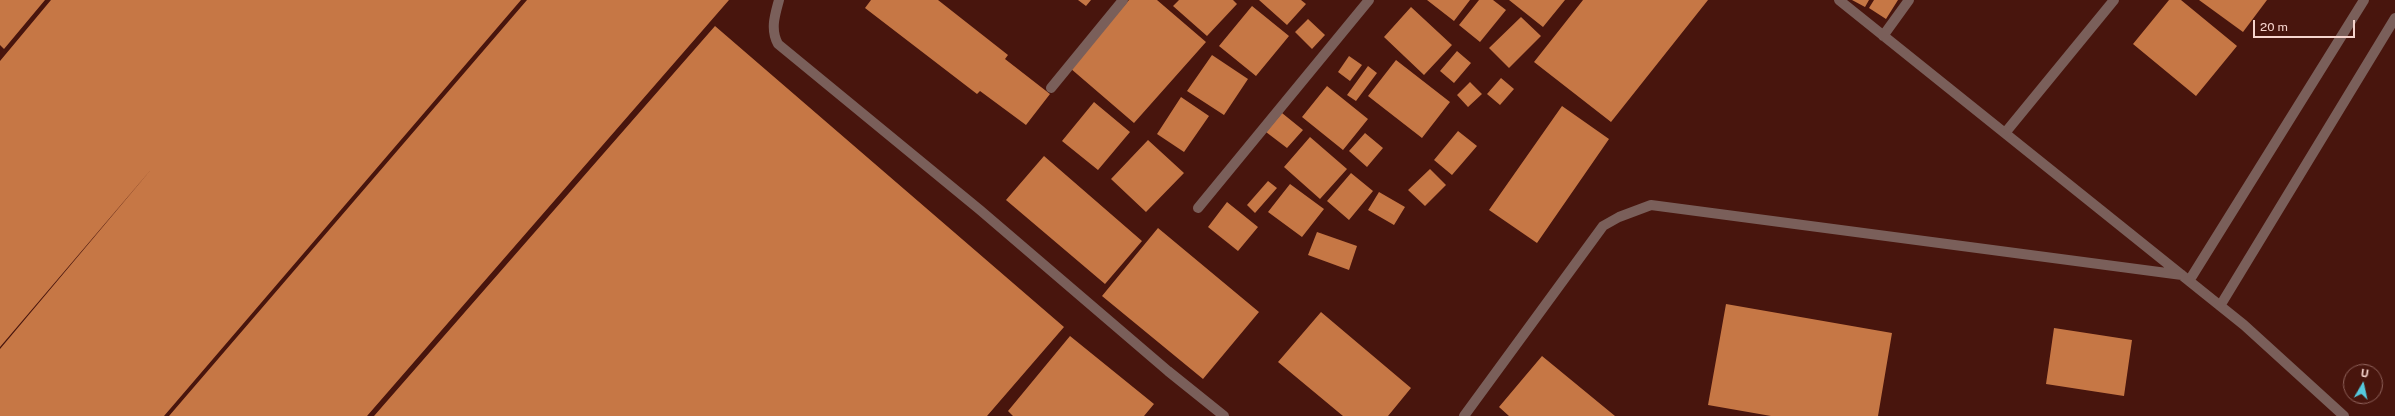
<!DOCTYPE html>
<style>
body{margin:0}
#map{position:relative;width:2395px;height:416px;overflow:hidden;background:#48150d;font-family:"Public Sans",sans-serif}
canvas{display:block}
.north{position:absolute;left:2343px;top:364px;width:40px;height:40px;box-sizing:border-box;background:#48150d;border:1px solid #8e615a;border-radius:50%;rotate:9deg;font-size:11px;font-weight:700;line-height:16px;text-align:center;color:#f6d4cd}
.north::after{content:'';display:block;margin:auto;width:14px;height:18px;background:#55cadf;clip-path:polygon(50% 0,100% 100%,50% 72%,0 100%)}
.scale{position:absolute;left:2253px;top:20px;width:102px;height:18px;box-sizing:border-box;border:2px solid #f6d4cd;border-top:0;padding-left:5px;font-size:12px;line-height:14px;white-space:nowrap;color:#f6d4cd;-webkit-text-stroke:3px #48150d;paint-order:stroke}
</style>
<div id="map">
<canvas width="2395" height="416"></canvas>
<div class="north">U</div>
<div class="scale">20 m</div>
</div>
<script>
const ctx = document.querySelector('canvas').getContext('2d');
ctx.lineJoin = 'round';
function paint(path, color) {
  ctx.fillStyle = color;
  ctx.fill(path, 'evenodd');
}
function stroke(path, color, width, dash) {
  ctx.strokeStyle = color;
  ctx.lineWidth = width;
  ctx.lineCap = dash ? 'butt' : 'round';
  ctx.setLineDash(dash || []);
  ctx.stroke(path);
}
paint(new Path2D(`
 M 0,0 L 45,0 L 4,49 L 0,45 Z
 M 51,0 L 521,0 L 164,416 L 0,416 L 0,349 L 154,166 L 0,347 L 0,61 Z
 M 527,0 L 729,0 L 367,416 L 169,416 Z
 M 871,0 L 938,0 L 1008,55 L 1005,59 L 1050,94 L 1026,125 L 980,91 L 977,94 L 865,8 Z
 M 1078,0 L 1091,0 L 1086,6 Z
 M 1129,0 L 1157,0 L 1206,42 L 1134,123 L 1070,68 Z
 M 1179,0 L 1233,0 L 1237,4 L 1207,36 L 1173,6 Z
 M 1259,0 L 1301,0 L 1306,4 L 1287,25 Z
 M 1427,0 L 1470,0 L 1454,21 Z
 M 1479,0 L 1493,0 L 1506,10 L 1480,42 L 1459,25 Z
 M 1509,0 L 1565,0 L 1543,27 Z
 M 1583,0 L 1708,0 L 1611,122 L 1534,62 Z
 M 1852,0 L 1869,0 L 1865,7 Z
 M 1874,0 L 1898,0 L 1886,19 L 1869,8 Z
 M 2169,0 L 2181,0 L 2237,46 L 2196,96 L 2133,44 Z
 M 2199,0 L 2267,0 L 2243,32 Z
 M 1252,6 L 1289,36 L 1256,76 L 1219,46 Z
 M 1411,7 L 1452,45 L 1424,75 L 1384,37 Z
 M 1521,17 L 1541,36 L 1509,68 L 1489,48 Z
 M 1308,19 L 1325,35 L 1312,49 L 1295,32 Z
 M 715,26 L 1064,327 L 987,416 L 374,416 Z
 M 1457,51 L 1471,63 L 1454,83 L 1440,71 Z
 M 1212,55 L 1248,79 L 1224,115 L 1187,91 Z
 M 1349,56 L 1362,65 L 1350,81 L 1338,72 Z
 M 1396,60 L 1450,102 L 1422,138 L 1368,96 Z
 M 1368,66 L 1377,73 L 1356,101 L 1347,95 Z
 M 1501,78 L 1514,89 L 1500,105 L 1487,94 Z
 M 1470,82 L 1482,94 L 1468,107 L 1457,95 Z
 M 1327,86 L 1368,119 L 1343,150 L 1302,117 Z
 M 1181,97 L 1209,116 L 1184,152 L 1157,134 Z
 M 1094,102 L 1130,132 L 1098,170 L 1062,141 Z
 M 1562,106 L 1609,139 L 1537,243 L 1489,210 Z
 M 1282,113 L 1303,130 L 1287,148 L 1266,132 Z
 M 1458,131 L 1477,146 L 1452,175 L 1434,160 Z
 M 1365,133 L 1383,148 L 1367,167 L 1349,151 Z
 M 1310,137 L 1347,169 L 1320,199 L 1284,167 Z
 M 1148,140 L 1184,173 L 1146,212 L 1111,179 Z
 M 1044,156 L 1142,241 L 1105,284 L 1006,200 Z
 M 1430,169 L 1446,185 L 1425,206 L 1408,190 Z
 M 1351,173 L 1373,191 L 1349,220 L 1327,201 Z
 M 1268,181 L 1277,188 L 1255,213 L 1247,205 Z
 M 1290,184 L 1324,209 L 1302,237 L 1268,212 Z
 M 1379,192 L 1405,207 L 1394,225 L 1368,210 Z
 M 1227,202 L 1258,227 L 1238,251 L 1208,227 Z
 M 1158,228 L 1259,312 L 1203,379 L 1102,296 Z
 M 1317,232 L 1357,246 L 1349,270 L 1308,255 Z
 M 1726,304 L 1892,333 L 1878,416 L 1771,416 L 1708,405 Z
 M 1321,312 L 1411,388 L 1388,416 L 1343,416 L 1278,362 Z
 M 2054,328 L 2132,340 L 2124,396 L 2046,384 Z
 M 1070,336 L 1154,404 L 1144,416 L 1013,416 L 1008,411 Z
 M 1542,356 L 1615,416 L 1509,416 L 1499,407 Z`), '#c67745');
stroke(new Path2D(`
 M 779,0 C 775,15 770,29 778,44 L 980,210 L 1168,371 L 1224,416`), '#7a5f5a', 10);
stroke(new Path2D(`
 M 1839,0 L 2244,325 L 2344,416
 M 1883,36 L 1909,0
 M 1051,88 L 1123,0
 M 2005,133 L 2114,0
 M 1198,208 L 1369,0
 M 2189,281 L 2364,0
 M 2220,306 L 2395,18
 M 1464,416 L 1603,226 L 1619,217 L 1651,205 L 2182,275`), '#7a5f5a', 10);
</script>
